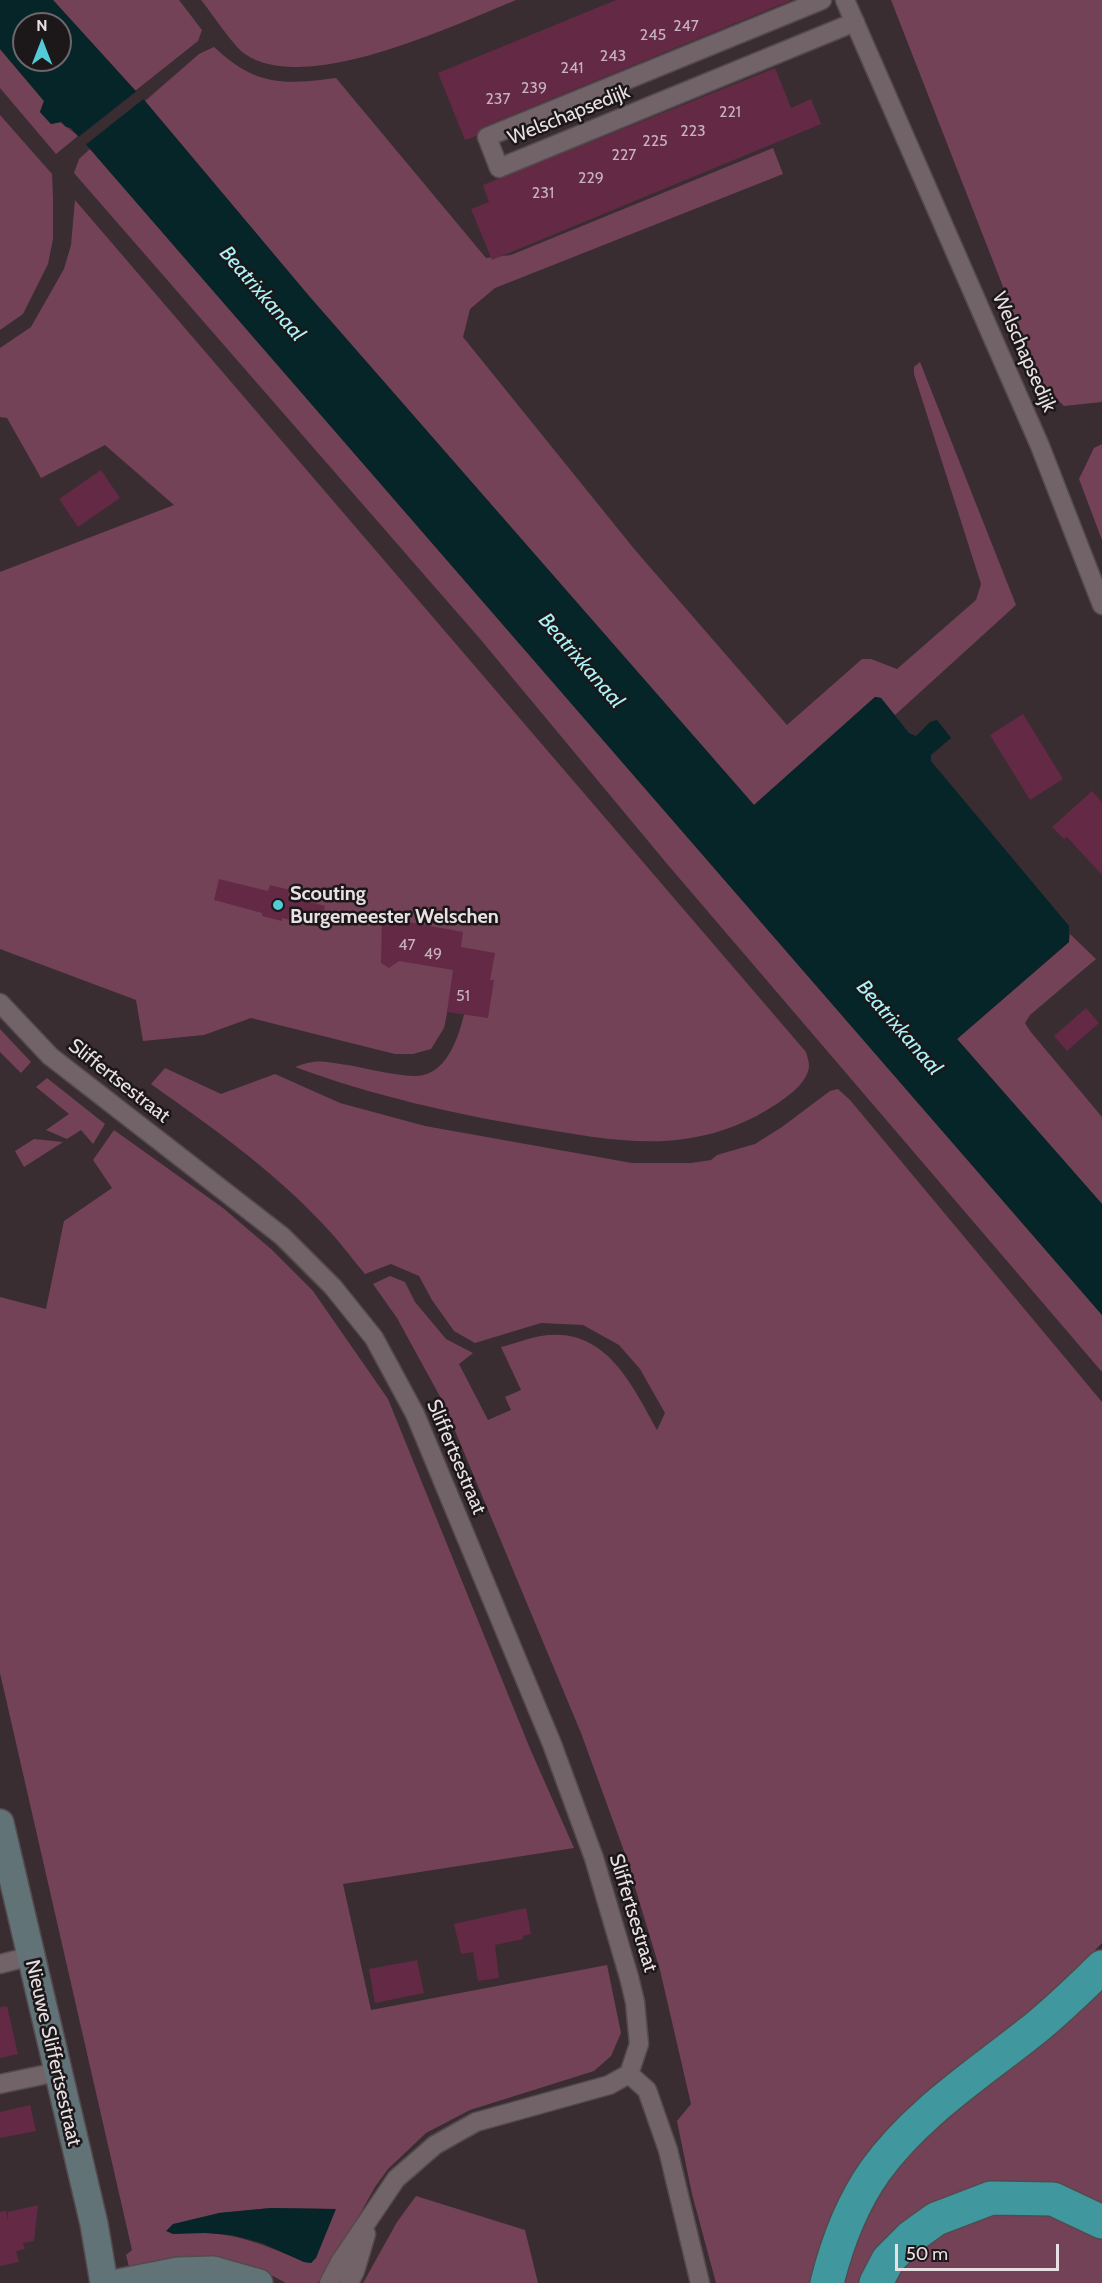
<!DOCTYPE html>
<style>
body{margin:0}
#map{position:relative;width:1102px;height:2283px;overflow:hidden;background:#392d31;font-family:Cabin,sans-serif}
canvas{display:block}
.north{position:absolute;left:12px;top:12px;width:60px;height:60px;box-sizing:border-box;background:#1c1719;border:2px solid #6e676a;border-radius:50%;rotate:0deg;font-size:16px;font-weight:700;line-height:24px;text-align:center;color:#e8e0e3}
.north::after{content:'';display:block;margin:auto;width:21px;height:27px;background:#52ccd6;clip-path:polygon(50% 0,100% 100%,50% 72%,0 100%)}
.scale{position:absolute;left:895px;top:2244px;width:164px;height:27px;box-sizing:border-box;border:3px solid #e8e0e3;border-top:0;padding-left:8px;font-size:18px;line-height:21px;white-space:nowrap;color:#e8e0e3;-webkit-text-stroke:4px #1c1719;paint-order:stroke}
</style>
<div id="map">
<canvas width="1102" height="2283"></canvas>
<div class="north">N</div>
<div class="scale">50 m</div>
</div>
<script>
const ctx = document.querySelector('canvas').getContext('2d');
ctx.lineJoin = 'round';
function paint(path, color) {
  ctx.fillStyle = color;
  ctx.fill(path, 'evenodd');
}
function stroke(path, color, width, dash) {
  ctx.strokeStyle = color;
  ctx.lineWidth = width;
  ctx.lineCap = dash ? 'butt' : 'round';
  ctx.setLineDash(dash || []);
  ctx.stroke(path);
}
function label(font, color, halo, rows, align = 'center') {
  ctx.font = font + ' Cabin,sans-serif';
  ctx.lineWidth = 5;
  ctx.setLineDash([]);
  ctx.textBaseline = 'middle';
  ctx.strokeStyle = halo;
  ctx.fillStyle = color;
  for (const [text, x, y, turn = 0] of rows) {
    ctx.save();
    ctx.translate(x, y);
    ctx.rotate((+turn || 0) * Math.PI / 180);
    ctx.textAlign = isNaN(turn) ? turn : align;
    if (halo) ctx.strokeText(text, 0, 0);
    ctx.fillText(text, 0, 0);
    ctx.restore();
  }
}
paint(new Path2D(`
 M 53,0 L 179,0 L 202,30 L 198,41 L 135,91 Z
 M 201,0 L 516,0 C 454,25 306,96 245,54 C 234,47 211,12 201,0 Z
 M 891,0 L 1102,0 L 1102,402 L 1064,406 L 1041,384 Z
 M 214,47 C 256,86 281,85 336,78 L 486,258 L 511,255 L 773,148 L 783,174 L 495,288 L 470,309 L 463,337 L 635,550 L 787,725 L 862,659 L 871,659 L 897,669 L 976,600 L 981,584 L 914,374 L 914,367 L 920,362 L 1016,605 L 895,715 L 881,698 L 875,697 L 754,805 L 309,296 L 145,101 L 199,54 Z
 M 0,49 L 44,101 L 40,112 L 51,124 L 61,122 L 78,136 L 56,154 L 0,88 Z
 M 0,115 L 52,174 L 53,197 L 53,239 L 48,264 L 23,314 L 0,330 Z
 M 90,149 L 1102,1315 L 1102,1372 L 668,865 L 481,640 L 74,173 L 79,159 Z
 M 75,200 L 806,1052 C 807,1056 809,1061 809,1065 C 809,1082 787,1097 775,1105 C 749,1122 721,1133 691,1138 C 640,1147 587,1136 537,1128 C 455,1114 373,1096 295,1067 C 318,1058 324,1062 348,1065 C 369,1069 396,1076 416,1076 C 459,1075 466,1003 473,971 L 456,969 L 444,1028 L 431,1049 L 413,1054 L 395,1054 L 251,1018 L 204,1035 L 143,1041 L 136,1000 L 0,949 L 0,572 L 174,505 L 105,445 L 41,478 L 7,418 L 0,417 L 0,348 L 31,327 L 64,269 L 71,245 Z
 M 1102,444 L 1102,540 L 1079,479 L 1094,448 Z
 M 1070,934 L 1096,959 L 1030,1015 L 1025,1023 L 1030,1031 L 1102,1117 L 1102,1204 L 957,1039 L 1069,942 Z
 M 0,1029 L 31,1062 L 21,1073 L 0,1052 Z
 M 165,1068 L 221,1094 L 275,1074 L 340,1103 L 425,1126 L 632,1163 L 691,1163 L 711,1160 L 717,1155 L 755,1144 L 782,1127 L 830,1091 L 838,1089 L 850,1100 L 1102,1402 L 1102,1943 L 1022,2025 L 946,2087 L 819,2283 L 716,2283 L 692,2194 L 677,2121 L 691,2104 L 660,1970 L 624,1851 L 581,1733 L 443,1402 L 397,1318 L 373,1284 L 390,1276 L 405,1282 L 415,1302 L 446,1339 L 473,1353 L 459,1364 L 488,1420 L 511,1410 L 505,1397 L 521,1390 L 501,1347 C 514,1344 528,1338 541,1336 C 605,1326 631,1383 657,1430 L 665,1413 L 640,1369 L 619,1345 L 583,1325 L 541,1323 L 475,1343 L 454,1331 L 432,1300 L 419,1276 L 391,1264 L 365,1274 C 350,1256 336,1237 320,1221 C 270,1168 210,1126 151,1084 Z
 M 47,1078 L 105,1124 L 93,1144 L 81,1130 L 67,1139 L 46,1130 L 69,1114 L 36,1087 Z
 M 114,1130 L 223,1208 L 271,1249 L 313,1291 L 388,1399 L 531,1751 L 574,1848 L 343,1884 L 371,2010 L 607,1965 L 621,2033 L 611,2056 L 594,2071 L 470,2110 L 426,2133 L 388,2169 L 375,2187 L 324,2278 L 317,2283 L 286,2283 L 256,2267 L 217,2259 L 130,2271 L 126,2255 L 132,2250 L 0,1673 L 0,1297 L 46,1309 L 64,1221 L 112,1188 L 93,1160 ZM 271,2208 L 335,2209 L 311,2263 L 304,2262 C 259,2242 223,2228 173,2234 L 219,2213 Z
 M 34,1139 L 63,1142 L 24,1167 L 15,1151 Z
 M 1102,1977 L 1102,2213 L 989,2191 L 867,2283 L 839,2283 L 850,2234 L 892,2161 Z
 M 416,2196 L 525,2230 L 538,2283 L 363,2283 L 397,2222 Z
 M 1022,2205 L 1102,2231 L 1102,2283 L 884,2283 L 915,2242 Z`), '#744257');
paint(new Path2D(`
 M 0,0 L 53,0 L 145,101 L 309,296 L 754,805 L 875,697 L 881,698 L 909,733 L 916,736 L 930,722 L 937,720 L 951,738 L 931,755 L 931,761 L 1069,926 L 1069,942 L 957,1039 L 1102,1204 L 1102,1315 L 90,149 L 71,128 L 66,127 L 61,122 L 51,124 L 40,112 L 44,101 L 0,49 ZM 24,24 L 60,24 L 60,60 L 24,60 Z
 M 271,2208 L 336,2209 L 316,2258 L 311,2263 L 304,2262 L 262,2243 L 232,2235 L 205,2233 L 173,2234 L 166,2231 L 173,2224 L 219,2213 Z`), '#052528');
paint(new Path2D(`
 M 138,90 L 146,97 L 84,146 L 77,138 Z`), '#392d31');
paint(new Path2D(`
 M 616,0 L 792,0 L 483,127 L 476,136 L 465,140 L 438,73 Z
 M 775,68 L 791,108 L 811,99 L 821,124 L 492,260 L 471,209 L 489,202 L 483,185 Z
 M 101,470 L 120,498 L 78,527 L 59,499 Z
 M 1023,714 L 1063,779 L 1030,800 L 990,735 Z
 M 1092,791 L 1102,802 L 1102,875 L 1067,837 L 1064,839 L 1052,827 Z
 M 219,879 L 268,891 L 270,885 L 290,890 L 288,896 L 325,906 L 320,927 L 282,918 L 282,921 L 262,916 L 262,913 L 214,900 Z
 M 382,917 L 463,932 L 461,947 L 495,953 L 490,980 L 494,980 L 488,1018 L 447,1012 L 453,970 L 399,961 L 389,968 L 381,963 Z
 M 1086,1008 L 1099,1023 L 1067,1051 L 1054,1036 Z
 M 526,1908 L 531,1934 L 523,1936 L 523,1939 L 495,1945 L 499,1978 L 478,1981 L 473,1952 L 461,1954 L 454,1924 Z
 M 417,1960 L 424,1993 L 375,2003 L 369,1969 Z
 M 7,2006 L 18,2054 L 0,2058 L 0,2007 Z
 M 30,2105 L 36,2131 L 0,2138 L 0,2112 Z
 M 38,2205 L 34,2241 L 23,2243 L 25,2249 L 16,2251 L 19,2262 L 0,2266 L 0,2212 L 6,2211 L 8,2220 L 8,2212 Z`), '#642945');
const street = new Path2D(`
 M 822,0 L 487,137 L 499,168 L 855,22
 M 845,0 L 1040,446 L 1102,605
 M 0,1003 L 50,1056 L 282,1236 L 333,1287 L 374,1338 L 415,1414 L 552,1744 L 594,1858 L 629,1977 L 635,2002 L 639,2044 L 629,2074 L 609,2085 L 476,2122 L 435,2145 L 396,2179 L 340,2262 L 329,2283
 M 0,1964 L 31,1956
 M 629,2074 L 647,2090 L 668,2150 L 700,2283
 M 0,2084 L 57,2072
 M 349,2283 L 355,2271 L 366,2234`);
const secondary = new Path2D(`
 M 0,1823 L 94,2224 L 104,2283
 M 118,2283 L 178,2271 L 213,2270 L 259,2283`);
const highway = new Path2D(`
 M 827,2283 C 837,2243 851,2205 875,2171 C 915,2115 975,2076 1028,2034 C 1054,2014 1078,1990 1102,1967
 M 876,2283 L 888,2260 L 911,2237 L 936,2219 L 991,2198 L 1053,2199 L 1102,2222`);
stroke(street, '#544a4e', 21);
stroke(secondary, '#544a4e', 30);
stroke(highway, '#544a4e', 36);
stroke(street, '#716368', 18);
stroke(secondary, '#627378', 27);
stroke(highway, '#40979e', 33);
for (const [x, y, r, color] of [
 [278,905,6,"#52ccd6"]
]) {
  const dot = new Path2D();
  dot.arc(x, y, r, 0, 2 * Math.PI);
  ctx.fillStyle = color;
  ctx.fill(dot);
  stroke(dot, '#1c1719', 2);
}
label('16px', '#c7b2bc', null, [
 ["247",686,26],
 ["245",653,35],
 ["243",613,56],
 ["241",572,68],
 ["239",534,88],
 ["237",498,99],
 ["221",730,112],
 ["223",693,131],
 ["225",655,141],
 ["227",624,155],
 ["229",591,178],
 ["231",543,193],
 ["47",407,945],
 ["49",433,954],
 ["51",463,996]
]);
label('20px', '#e8e0e3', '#1c1719', [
 ["Welschapsedijk",569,115,-22],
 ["Welschapsedijk",1024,352,66],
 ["Sliffertsestraat",119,1081,38],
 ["Sliffertsestraat",456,1457,67],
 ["Sliffertsestraat",633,1913,73],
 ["Nieuwe Sliffertsestraat",53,2053,77]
]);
label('bold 20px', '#e8e0e3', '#1c1719', [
 ["Scouting",290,894],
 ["Burgemeester Welschen",290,917]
], 'left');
label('italic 21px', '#a9f3f9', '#1c1719', [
 ["Beatrixkanaal",262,294,49],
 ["Beatrixkanaal",581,661,49],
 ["Beatrixkanaal",899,1028,49]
]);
</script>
